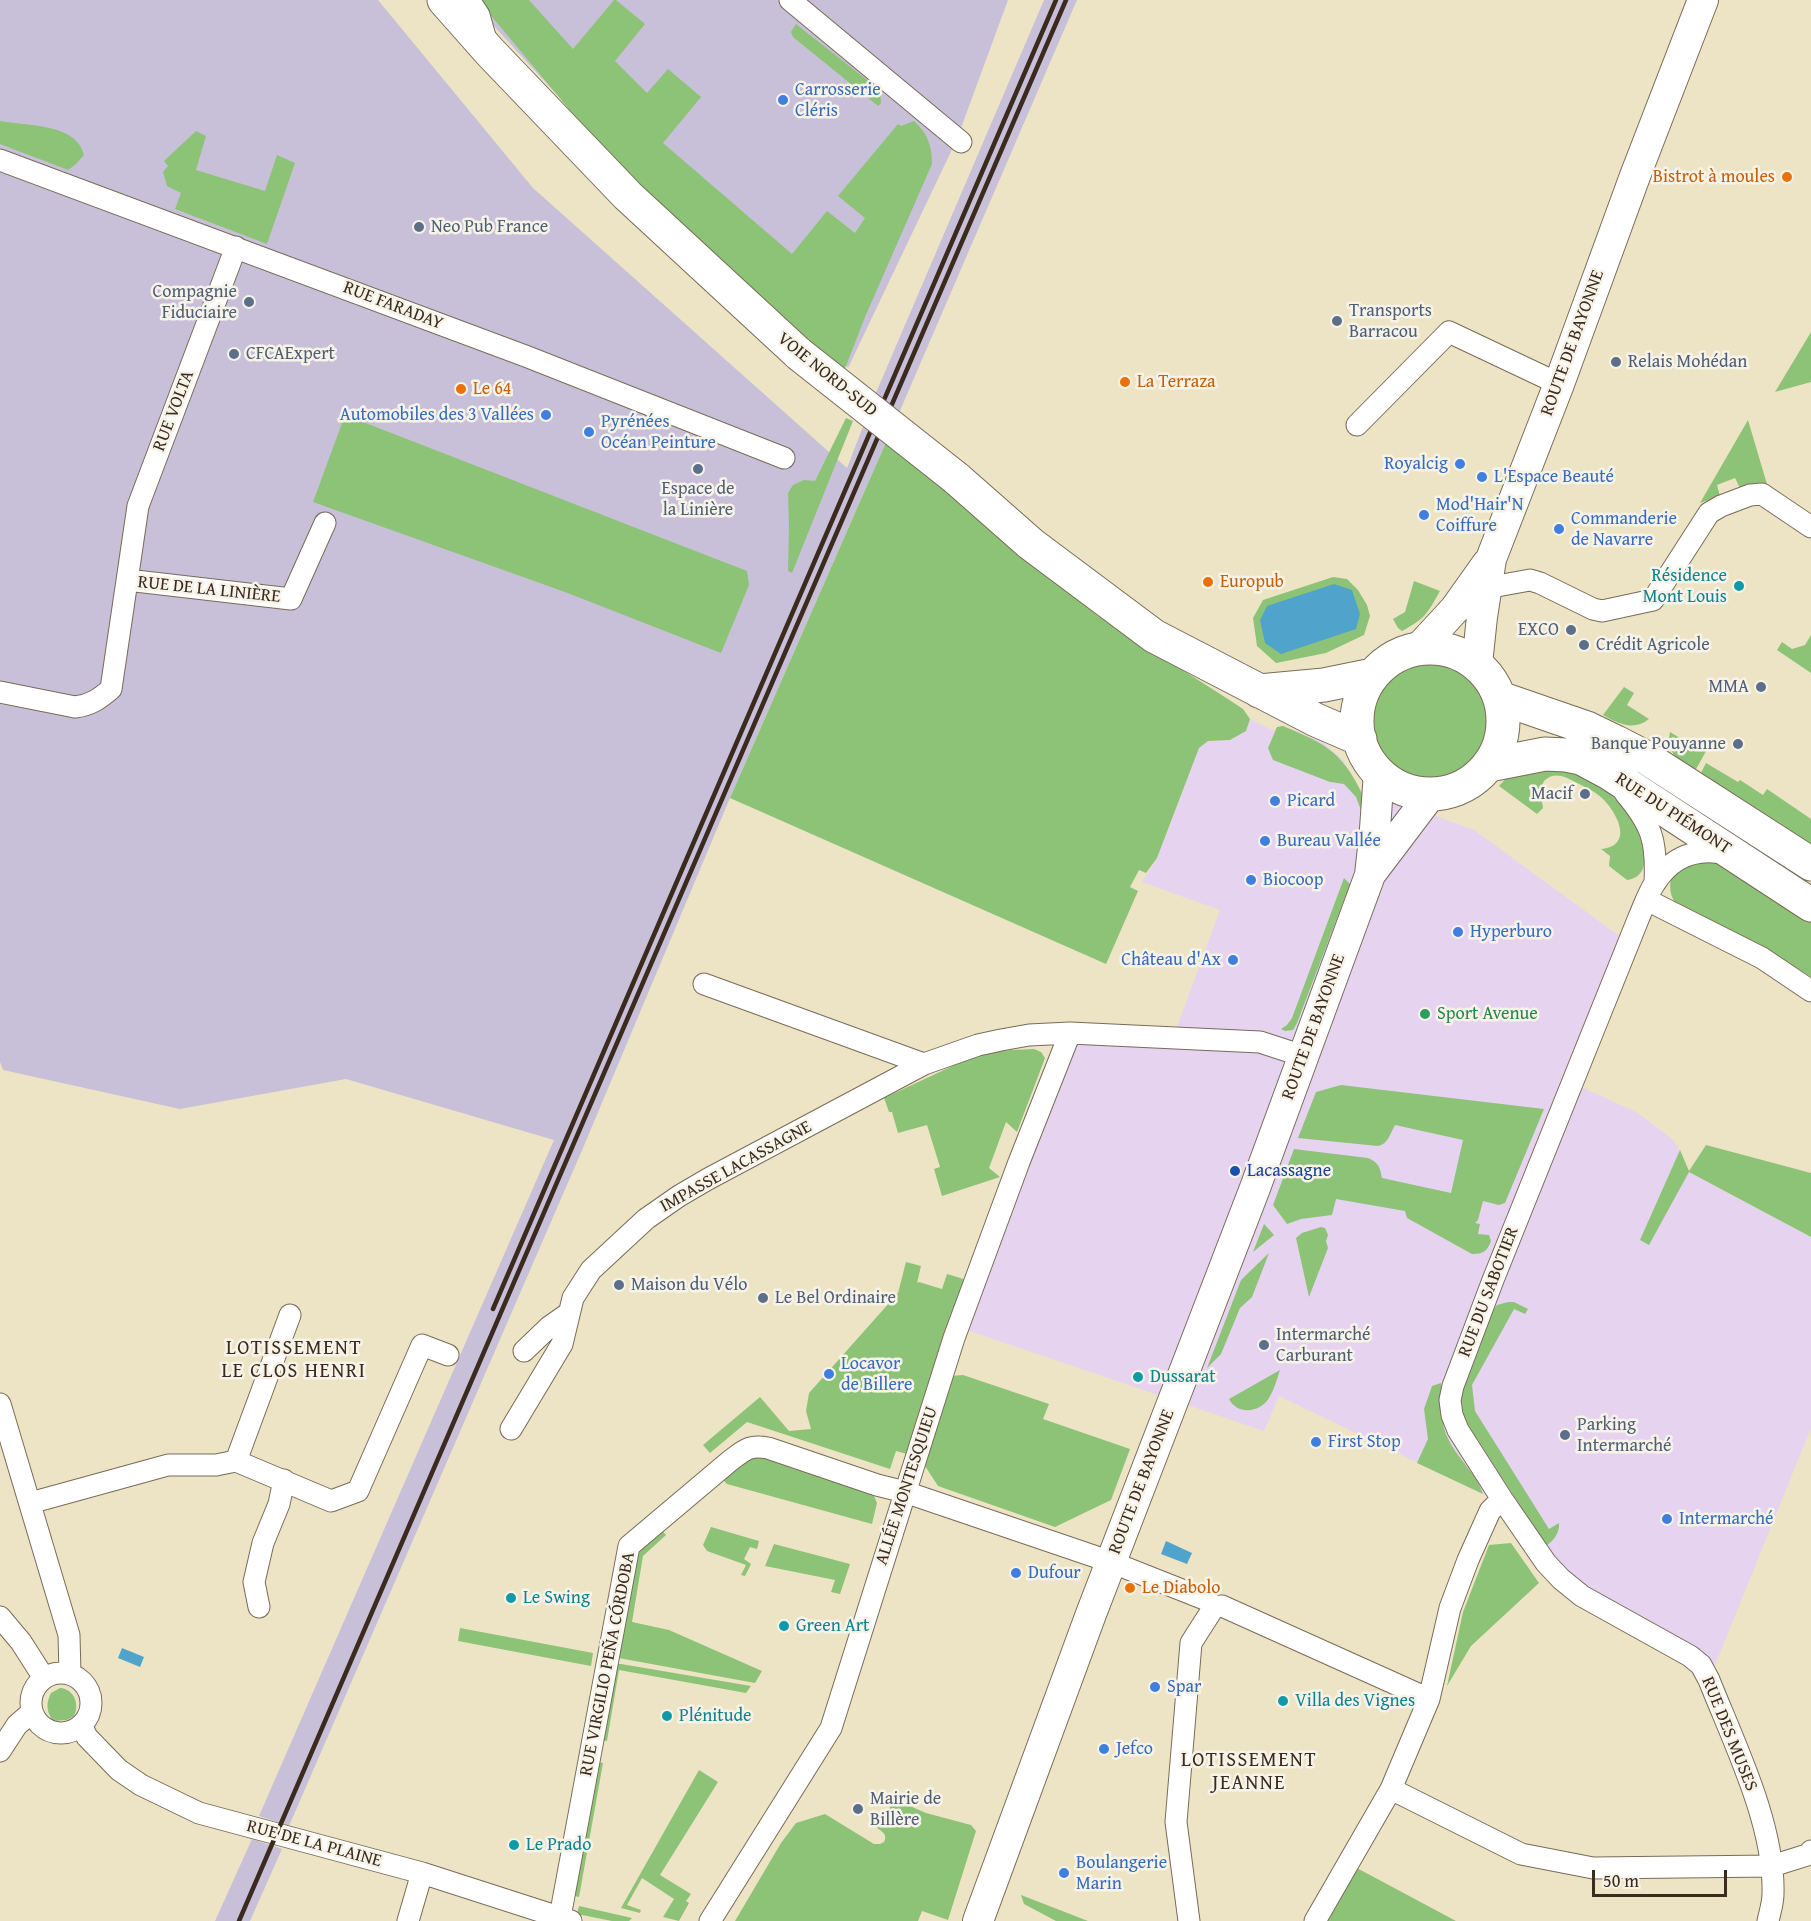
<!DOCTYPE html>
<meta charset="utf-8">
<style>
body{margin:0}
#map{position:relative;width:1811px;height:1921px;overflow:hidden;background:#ede4c5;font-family:"Gentium Book Plus",serif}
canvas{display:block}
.scale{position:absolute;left:1592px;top:1870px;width:135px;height:27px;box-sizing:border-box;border:3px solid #3b2a1e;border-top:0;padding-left:8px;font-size:18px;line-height:21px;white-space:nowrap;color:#3b2a1e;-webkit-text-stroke:4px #f7f3e8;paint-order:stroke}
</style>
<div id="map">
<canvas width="1811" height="1921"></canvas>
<div class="scale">50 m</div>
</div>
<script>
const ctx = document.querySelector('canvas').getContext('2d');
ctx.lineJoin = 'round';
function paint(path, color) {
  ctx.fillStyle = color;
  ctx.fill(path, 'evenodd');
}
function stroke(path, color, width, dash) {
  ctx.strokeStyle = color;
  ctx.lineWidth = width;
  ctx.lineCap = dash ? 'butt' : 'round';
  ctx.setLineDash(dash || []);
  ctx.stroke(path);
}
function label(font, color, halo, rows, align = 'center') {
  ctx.font = font + ' "Gentium Book Plus",serif';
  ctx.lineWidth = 5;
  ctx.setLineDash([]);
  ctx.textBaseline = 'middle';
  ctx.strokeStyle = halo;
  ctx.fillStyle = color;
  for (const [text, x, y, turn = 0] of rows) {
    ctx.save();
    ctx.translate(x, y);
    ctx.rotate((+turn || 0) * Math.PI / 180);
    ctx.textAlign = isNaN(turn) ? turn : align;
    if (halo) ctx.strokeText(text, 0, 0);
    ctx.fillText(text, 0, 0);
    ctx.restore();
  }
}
paint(new Path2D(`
 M 1250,719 L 1274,731 L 1277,727 L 1283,726 L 1322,742 L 1343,760 L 1359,788 L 1474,830 L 1629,943 L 1581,1087 L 1638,1113 L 1672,1139 L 1680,1150 L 1689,1172 L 1811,1237 L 1811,1428 L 1709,1680 L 1582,1596 L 1502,1499 L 1483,1494 L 1279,1396 L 1264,1431 L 967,1330 L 1032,1152 L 1081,1033 L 1173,1038 L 1220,910 L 1142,882 L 1157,858 L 1199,748 L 1208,741 L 1230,740 L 1246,731 Z`), '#e6d3f0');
paint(new Path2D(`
 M 0,0 L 378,0 L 533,188 L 847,468 L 864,424 L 887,440 L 730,798 L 583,1148 L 289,1826 L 259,1816 L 554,1140 L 346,1079 L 180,1109 L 3,1070 L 0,1062 Z
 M 470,0 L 1008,0 L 957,139 L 848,368 L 581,121 Z
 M 1044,0 L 1077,0 L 899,413 L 875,395 Z
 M 252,1839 L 282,1849 L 250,1921 L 215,1921 Z`), '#c8c0d8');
paint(new Path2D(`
 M 478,0 L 529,0 L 573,49 L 614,0 L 616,0 L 645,24 L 615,61 L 647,93 L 668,69 L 701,97 L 663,143 L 792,254 L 827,211 L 855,233 L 865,218 L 838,196 L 898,124 L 901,126 L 914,121 C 928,134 932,146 932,164 L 865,317 L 844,371 L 683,229 L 598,144 Z
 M 796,24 L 880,90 L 881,103 L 878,106 L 793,37 L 791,32 Z
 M 0,121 C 26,126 77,123 84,155 L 75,165 L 68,170 L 0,144 Z
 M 196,131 L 206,136 L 196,170 L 265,191 L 277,155 L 295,163 L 267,244 L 175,209 L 181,193 L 167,186 L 163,172 L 168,166 L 164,161 Z
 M 1811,332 L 1811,382 L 1775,392 Z
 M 345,415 L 747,571 L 749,585 L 721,653 L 565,592 L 313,502 Z
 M 846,418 L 853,421 L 792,573 L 788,571 L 789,526 L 788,493 L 793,485 L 804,480 L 815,481 Z
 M 1748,420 L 1769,491 L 1740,488 L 1735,478 L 1717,485 L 1720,496 L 1700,503 Z
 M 887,440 L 1037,568 L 1098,616 L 1231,701 L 1243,709 L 1250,719 L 1246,731 L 1230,740 L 1208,741 L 1199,748 L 1157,858 L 1146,873 L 1139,870 L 1130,887 L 1138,891 L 1106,964 L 730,798 Z
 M 1333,577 L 1347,579 L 1358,590 L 1367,605 L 1370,616 L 1364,635 L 1326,653 L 1276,663 L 1257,646 L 1253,618 L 1263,600 Z
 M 1414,581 L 1440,591 C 1427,614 1426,618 1402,631 L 1398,628 L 1393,619 L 1405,612 Z
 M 1811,635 L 1811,673 L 1777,650 L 1782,642 L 1792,649 L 1805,645 Z
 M1368 721a61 61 0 1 1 122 0a61 61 0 1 1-122 0Z
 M 1624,687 L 1634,693 L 1627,705 L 1649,719 C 1634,731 1618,724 1603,715 Z
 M 1283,726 C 1316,740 1338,748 1356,782 C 1362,793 1366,800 1362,813 L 1356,797 L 1344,784 L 1330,782 L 1273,760 L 1268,748 L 1277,727 Z
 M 1670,732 L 1693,746 L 1699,738 L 1710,744 L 1695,771 C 1678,761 1666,753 1670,732 Z
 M 1706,763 L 1738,782 L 1740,780 L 1763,795 L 1767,789 L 1811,819 L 1811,844 L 1700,775 Z
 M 1559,766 C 1572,772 1589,777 1601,786 C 1611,794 1621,804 1628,813 C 1640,830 1659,876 1627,880 L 1609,866 L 1610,856 L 1601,849 C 1634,846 1618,814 1603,799 C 1595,791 1585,787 1575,782 C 1568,778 1560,774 1552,776 C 1549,777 1546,779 1544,781 L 1540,790 L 1543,808 L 1537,814 L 1499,786 L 1509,775 Z
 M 1718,859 L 1811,919 L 1811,977 L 1779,957 L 1676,904 C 1665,889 1670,866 1689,862 C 1698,859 1709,860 1718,859 Z
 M 1344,878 L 1350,884 L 1297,1023 L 1293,1030 L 1285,1031 L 1281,1029 L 1287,1025 L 1292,1018 Z
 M 1034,1049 L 1041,1052 L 1045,1058 L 1017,1132 L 1006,1122 L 989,1168 L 1000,1177 L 942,1196 L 934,1169 L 940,1167 L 927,1125 L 898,1133 L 892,1112 L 889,1112 L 884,1098 L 976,1055 L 1011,1050 Z
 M 1341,1085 L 1544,1109 L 1505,1203 L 1499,1205 L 1483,1201 L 1478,1220 L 1475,1223 L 1480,1224 L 1478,1234 L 1489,1235 L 1491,1241 C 1487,1251 1484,1254 1472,1254 L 1407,1218 L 1405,1211 L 1336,1199 L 1332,1215 L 1301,1219 L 1287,1224 L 1273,1205 L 1294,1149 L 1368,1158 C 1379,1163 1380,1167 1382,1178 L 1451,1193 L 1463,1140 L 1395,1125 C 1390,1134 1388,1144 1378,1146 L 1298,1138 L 1316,1092 Z
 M 1706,1145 L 1811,1173 L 1811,1237 L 1689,1172 L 1649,1245 L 1640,1240 L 1680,1150 L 1689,1171 Z
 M 1264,1224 L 1274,1235 L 1253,1252 Z
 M 1321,1227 L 1325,1228 L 1328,1235 L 1326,1241 L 1328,1248 L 1309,1297 L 1296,1238 L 1302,1233 Z
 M 1269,1253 L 1252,1297 L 1240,1308 L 1221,1354 L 1207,1368 L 1241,1280 Z
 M 906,1262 L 921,1266 L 917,1283 L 919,1282 L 942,1289 L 947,1274 L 967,1280 L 907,1454 L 896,1451 L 890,1469 L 747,1422 L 710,1453 L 703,1445 L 760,1397 L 789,1431 L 811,1429 L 806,1411 L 809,1393 L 898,1293 Z
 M 1514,1302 L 1528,1309 L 1525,1314 L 1514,1309 L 1472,1385 L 1475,1411 L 1549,1529 L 1559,1523 C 1560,1533 1553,1541 1546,1546 L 1460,1412 L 1460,1390 L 1489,1316 L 1497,1305 L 1508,1302 Z
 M 1280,1370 C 1277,1379 1274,1390 1269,1398 C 1260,1413 1237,1415 1229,1399 Z
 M 963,1375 L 1049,1404 L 1043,1419 L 1130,1449 L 1111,1500 L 1055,1527 L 938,1486 L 923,1463 L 951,1376 Z
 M 1441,1383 C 1441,1400 1440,1418 1446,1434 C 1455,1457 1476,1472 1483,1494 L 1417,1463 L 1428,1439 L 1424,1409 L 1432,1386 Z
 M 758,1454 L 871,1489 L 877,1503 L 872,1524 L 727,1484 L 720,1476 Z
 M 659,1527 L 666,1535 L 643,1556 L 632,1622 L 669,1630 L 762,1671 L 755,1683 L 613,1657 L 631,1554 Z
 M 711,1527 L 759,1541 L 757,1549 L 750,1547 L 744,1559 L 751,1564 L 745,1576 L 741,1575 L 746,1565 L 707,1551 L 703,1545 Z
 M 1511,1543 L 1539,1583 L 1471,1646 L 1447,1686 L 1463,1612 L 1489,1545 Z
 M 774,1544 L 850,1564 L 840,1594 L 831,1592 L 835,1580 L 765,1566 Z
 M 460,1628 L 593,1653 L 591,1666 L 458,1641 Z
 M 612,1664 L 621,1664 L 751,1686 L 746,1693 L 619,1670 L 607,1741 L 598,1739 Z
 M 60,1688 C 74,1689 80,1704 74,1716 L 67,1720 L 53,1721 C 46,1711 46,1703 51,1693 Z
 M 594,1761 L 603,1763 L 579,1897 L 570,1895 Z
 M 699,1770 L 718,1782 L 660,1875 L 691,1894 L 686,1901 L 689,1903 L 679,1921 L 663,1917 L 674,1899 L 642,1878 L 627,1905 L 641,1910 L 640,1913 L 621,1908 Z
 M 903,1803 L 926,1813 L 971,1825 L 976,1831 L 948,1920 L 922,1911 L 918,1921 L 735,1921 L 781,1843 L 796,1823 L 825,1814 L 874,1844 L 880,1844 L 884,1842 C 888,1835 882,1831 877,1828 L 892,1804 Z
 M 1355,1867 L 1456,1921 L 1324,1921 Z
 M 1021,1895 L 1088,1921 L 1056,1921 L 1024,1904 Z
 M 579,1906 L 632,1918 L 629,1921 L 612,1921 L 577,1914 Z`), '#8dc376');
paint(new Path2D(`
 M 1334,584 L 1352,590 L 1360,614 L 1356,629 L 1281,654 L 1265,643 L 1260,620 L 1267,606 Z
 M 1166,1541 L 1192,1553 L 1187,1564 L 1161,1554 Z
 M 122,1648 L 144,1657 L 140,1667 L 118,1658 Z`), '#50a4cc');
const minor = new Path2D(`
 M 469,0 L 479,15 L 486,40
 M 790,0 L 961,142
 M 0,160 L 528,357 L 784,458
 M 1357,425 L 1449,332 L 1559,384
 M 127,580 L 291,599 L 325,523
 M 1486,588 L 1530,580 L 1540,583 L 1593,609 L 1602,611 L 1653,600 L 1709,513 L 1721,506 L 1750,495 L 1762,494 L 1811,527
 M 0,692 L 75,707 C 91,705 99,699 111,689 L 138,506 L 236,247
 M 1625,793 C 1652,825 1657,841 1655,882
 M 1647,900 L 1762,958 L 1811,991
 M 704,984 L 924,1064 L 978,1045 L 1001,1040 L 1029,1035 L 1070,1033 L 1260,1042 L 1303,1056
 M 524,1351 L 549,1327 L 569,1313
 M 0,1404 L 69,1635 L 70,1674
 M 511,1429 L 562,1344 L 573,1298 L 591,1270 L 646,1219 L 679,1196 L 708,1179 L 924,1064
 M 236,1461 L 290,1315
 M 1502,1499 L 1546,1563 L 1561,1579 L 1582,1596 L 1690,1656 L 1701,1665 L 1709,1680 C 1734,1743 1775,1825 1773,1894 C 1773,1903 1770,1912 1768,1921
 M 30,1503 L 168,1465 L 216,1465 L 236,1461 L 331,1501 L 358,1491 L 422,1345 L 448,1355
 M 259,1607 L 254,1582 L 263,1543 L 279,1504 L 284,1480
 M 0,1617 L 21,1642 L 44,1678
 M31 1703a30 30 0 1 1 60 0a30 30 0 1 1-60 0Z
 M 81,1725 L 87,1737 L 119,1770 L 141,1785 L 199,1813 L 422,1873 L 571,1921
 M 0,1751 L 17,1725 L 32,1712
 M 1391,1789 L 1521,1854 L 1593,1868 L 1772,1866 L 1810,1854 L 1811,1851
 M 560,1917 L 629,1546 L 731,1460 C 746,1449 749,1445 768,1448 L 877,1485 L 905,1492 L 1111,1562 L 1207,1600 L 1214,1607 L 1222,1606 L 1429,1699
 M 408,1921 L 422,1873
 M 710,1921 L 831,1728 L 954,1338 L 1019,1162 L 1070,1033
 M 1189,1921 L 1176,1822 L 1191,1643 L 1214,1607
 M 1315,1921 L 1391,1789 L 1429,1699 L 1450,1608 L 1468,1560 L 1490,1511 L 1502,1499 L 1458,1430 L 1452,1415 L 1450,1400 L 1453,1386 L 1493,1280 L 1639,917 C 1644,906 1648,893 1655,883 C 1672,856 1697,847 1727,854`);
const secondary = new Path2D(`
 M 1419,648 L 1455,609 L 1487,564
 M 1477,664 L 1482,617 L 1491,559 L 1559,384 L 1635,176 L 1703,0
 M 1372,872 L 1431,794
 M 978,1921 L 1091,1614 L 1255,1188 L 1370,875 L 1375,829 L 1379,772`);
const primary = new Path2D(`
 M 444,0 L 490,52 L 628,196 L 799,354
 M 956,478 L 1031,544 L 1154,636 L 1316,720 L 1360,739
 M1357 721a73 73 0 1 1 146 0a73 73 0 1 1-146 0Z
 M 1259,691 L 1324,685 L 1373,675
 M 1500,698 L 1587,728 L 1616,742 L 1645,757 L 1811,864
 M 1489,765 L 1545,754 L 1566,755 L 1581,758 L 1609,773 L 1811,905`);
stroke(minor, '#796b58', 23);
stroke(secondary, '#796b58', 32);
stroke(primary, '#796b58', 35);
stroke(minor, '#fff', 21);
stroke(secondary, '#fff', 30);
stroke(primary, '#fff', 33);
stroke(new Path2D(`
 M 493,1309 L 1056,0
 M 239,1921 L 1066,0`), '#3b2a1e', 4.5);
const primaryBridge = new Path2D(`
 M 799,354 L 956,478`);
stroke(primaryBridge, '#796b58', 35, []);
stroke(primaryBridge, '#fff', 33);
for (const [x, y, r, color] of [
 [783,100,6,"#3f7fe0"],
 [1787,177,6,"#e8710a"],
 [419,227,6,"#5c6f8a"],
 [249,302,6,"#5c6f8a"],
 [1337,321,6,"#5c6f8a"],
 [234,354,6,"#5c6f8a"],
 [1616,362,6,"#5c6f8a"],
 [1125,382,6,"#e8710a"],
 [461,389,6,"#e8710a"],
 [546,415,6,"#3f7fe0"],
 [589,432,6,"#3f7fe0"],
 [1460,464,6,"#3f7fe0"],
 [698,469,6,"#5c6f8a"],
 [1482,477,6,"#3f7fe0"],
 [1424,515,6,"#3f7fe0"],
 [1559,529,6,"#3f7fe0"],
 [1208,582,6,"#e8710a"],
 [1739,586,6,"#0f9aa8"],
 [1571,630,6,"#5c6f8a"],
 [1584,645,6,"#5c6f8a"],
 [1761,687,6,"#5c6f8a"],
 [1738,744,6,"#5c6f8a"],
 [1585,794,6,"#5c6f8a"],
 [1275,801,6,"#3f7fe0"],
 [1265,841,6,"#3f7fe0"],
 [1251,880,6,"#3f7fe0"],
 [1458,932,6,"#3f7fe0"],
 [1233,960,6,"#3f7fe0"],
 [1425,1014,6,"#2e9e5b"],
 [1235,1171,6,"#1a4fb4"],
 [619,1285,6,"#5c6f8a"],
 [763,1298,6,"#5c6f8a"],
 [1264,1345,6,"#5c6f8a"],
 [829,1374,6,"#3f7fe0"],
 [1138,1377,6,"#0f9aa8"],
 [1565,1435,6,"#5c6f8a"],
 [1316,1442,6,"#3f7fe0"],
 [1667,1519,6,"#3f7fe0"],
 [1016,1573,6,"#3f7fe0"],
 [1130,1588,6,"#e8710a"],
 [511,1598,6,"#0f9aa8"],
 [784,1626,6,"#0f9aa8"],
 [1155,1687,6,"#3f7fe0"],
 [1283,1701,6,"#0f9aa8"],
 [667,1716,6,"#0f9aa8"],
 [1104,1749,6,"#3f7fe0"],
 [858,1809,6,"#5c6f8a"],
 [514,1845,6,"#0f9aa8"],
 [1064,1873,6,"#3f7fe0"]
]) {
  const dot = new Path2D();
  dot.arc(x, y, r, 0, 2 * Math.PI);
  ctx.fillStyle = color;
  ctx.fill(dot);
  stroke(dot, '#f7f3e8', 2);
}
label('18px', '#366cbe', '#f7f3e8', [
 ["Carrosserie",795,90],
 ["Cléris",795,111],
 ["Automobiles des 3 Vallées",534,415,"right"],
 ["Pyrénées",601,422],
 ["Océan Peinture",601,443],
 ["Royalcig",1448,464,"right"],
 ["L'Espace Beauté",1494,477],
 ["Mod'Hair'N",1436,505],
 ["Coiffure",1436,526],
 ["Commanderie",1571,519],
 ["de Navarre",1571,540],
 ["Picard",1287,801],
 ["Bureau Vallée",1277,841],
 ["Biocoop",1263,880],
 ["Hyperburo",1470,932],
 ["Château d'Ax",1221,960,"right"],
 ["Locavor",841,1364],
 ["de Billere",841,1385],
 ["First Stop",1328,1442],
 ["Intermarché",1679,1519],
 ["Dufour",1028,1573],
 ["Spar",1167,1687],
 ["Jefco",1116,1749],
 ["Boulangerie",1076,1863],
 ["Marin",1076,1884]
], 'left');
label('18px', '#c56008', '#f7f3e8', [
 ["Bistrot à moules",1775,177,"right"],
 ["La Terraza",1137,382],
 ["Le 64",473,389],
 ["Europub",1220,582],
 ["Le Diabolo",1142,1588]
], 'left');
label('18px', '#4e5e75', '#f7f3e8', [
 ["Neo Pub France",431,227],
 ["Compagnie",237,292,"right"],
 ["Fiduciaire",237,313,"right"],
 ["Transports",1349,311],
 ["Barracou",1349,332],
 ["CFCAExpert",246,354],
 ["Relais Mohédan",1628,362],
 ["Espace de",698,489,"center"],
 ["la Linière",698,510,"center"],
 ["EXCO",1559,630,"right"],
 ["Crédit Agricole",1596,645],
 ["MMA",1749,687,"right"],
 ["Banque Pouyanne",1726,744,"right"],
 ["Macif",1573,794,"right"],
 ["Maison du Vélo",631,1285],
 ["Le Bel Ordinaire",775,1298],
 ["Intermarché",1276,1335],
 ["Carburant",1276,1356],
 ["Parking",1577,1425],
 ["Intermarché",1577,1446],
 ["Mairie de",870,1799],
 ["Billère",870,1820]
], 'left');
label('18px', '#3b2a1e', '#f7f3e8', [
 ["RUE FARADAY",393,306,21],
 ["ROUTE DE BAYONNE",1573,343,-70],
 ["VOIE NORD-SUD",827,375,39],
 ["RUE VOLTA",174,411,-69],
 ["RUE DE LA LINIÈRE",209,590,6],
 ["RUE DU PIÉMONT",1673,814,33],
 ["ROUTE DE BAYONNE",1314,1027,-70],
 ["IMPASSE LACASSAGNE",736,1167,-29],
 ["RUE DU SABOTIER",1489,1292,-69],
 ["ROUTE DE BAYONNE",1142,1482,-69],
 ["ALLÉE MONTESQUIEU",907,1486,-72],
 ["RUE VIRGILIO PEÑA CÓRDOBA",608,1664,-79],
 ["RUE DES MUSES",1729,1734,68],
 ["RUE DE LA PLAINE",314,1844,15]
]);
label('18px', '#0d838f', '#f7f3e8', [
 ["Résidence",1727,576,"right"],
 ["Mont Louis",1727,597,"right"],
 ["Dussarat",1150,1377],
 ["Le Swing",523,1598],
 ["Green Art",796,1626],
 ["Villa des Vignes",1295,1701],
 ["Plénitude",679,1716],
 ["Le Prado",526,1845]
], 'left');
label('18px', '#27864d', '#f7f3e8', [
 ["Sport Avenue",1437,1014]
], 'left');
label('18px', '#164399', '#f7f3e8', [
 ["Lacassagne",1247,1171]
], 'left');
ctx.letterSpacing = '1.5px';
label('20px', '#3b2a1e', '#f7f3e8', [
 ["LOTISSEMENT",294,1349],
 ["LE CLOS HENRI",294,1372],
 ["LOTISSEMENT",1249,1761],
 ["JEANNE",1249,1784]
]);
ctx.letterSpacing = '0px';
</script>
